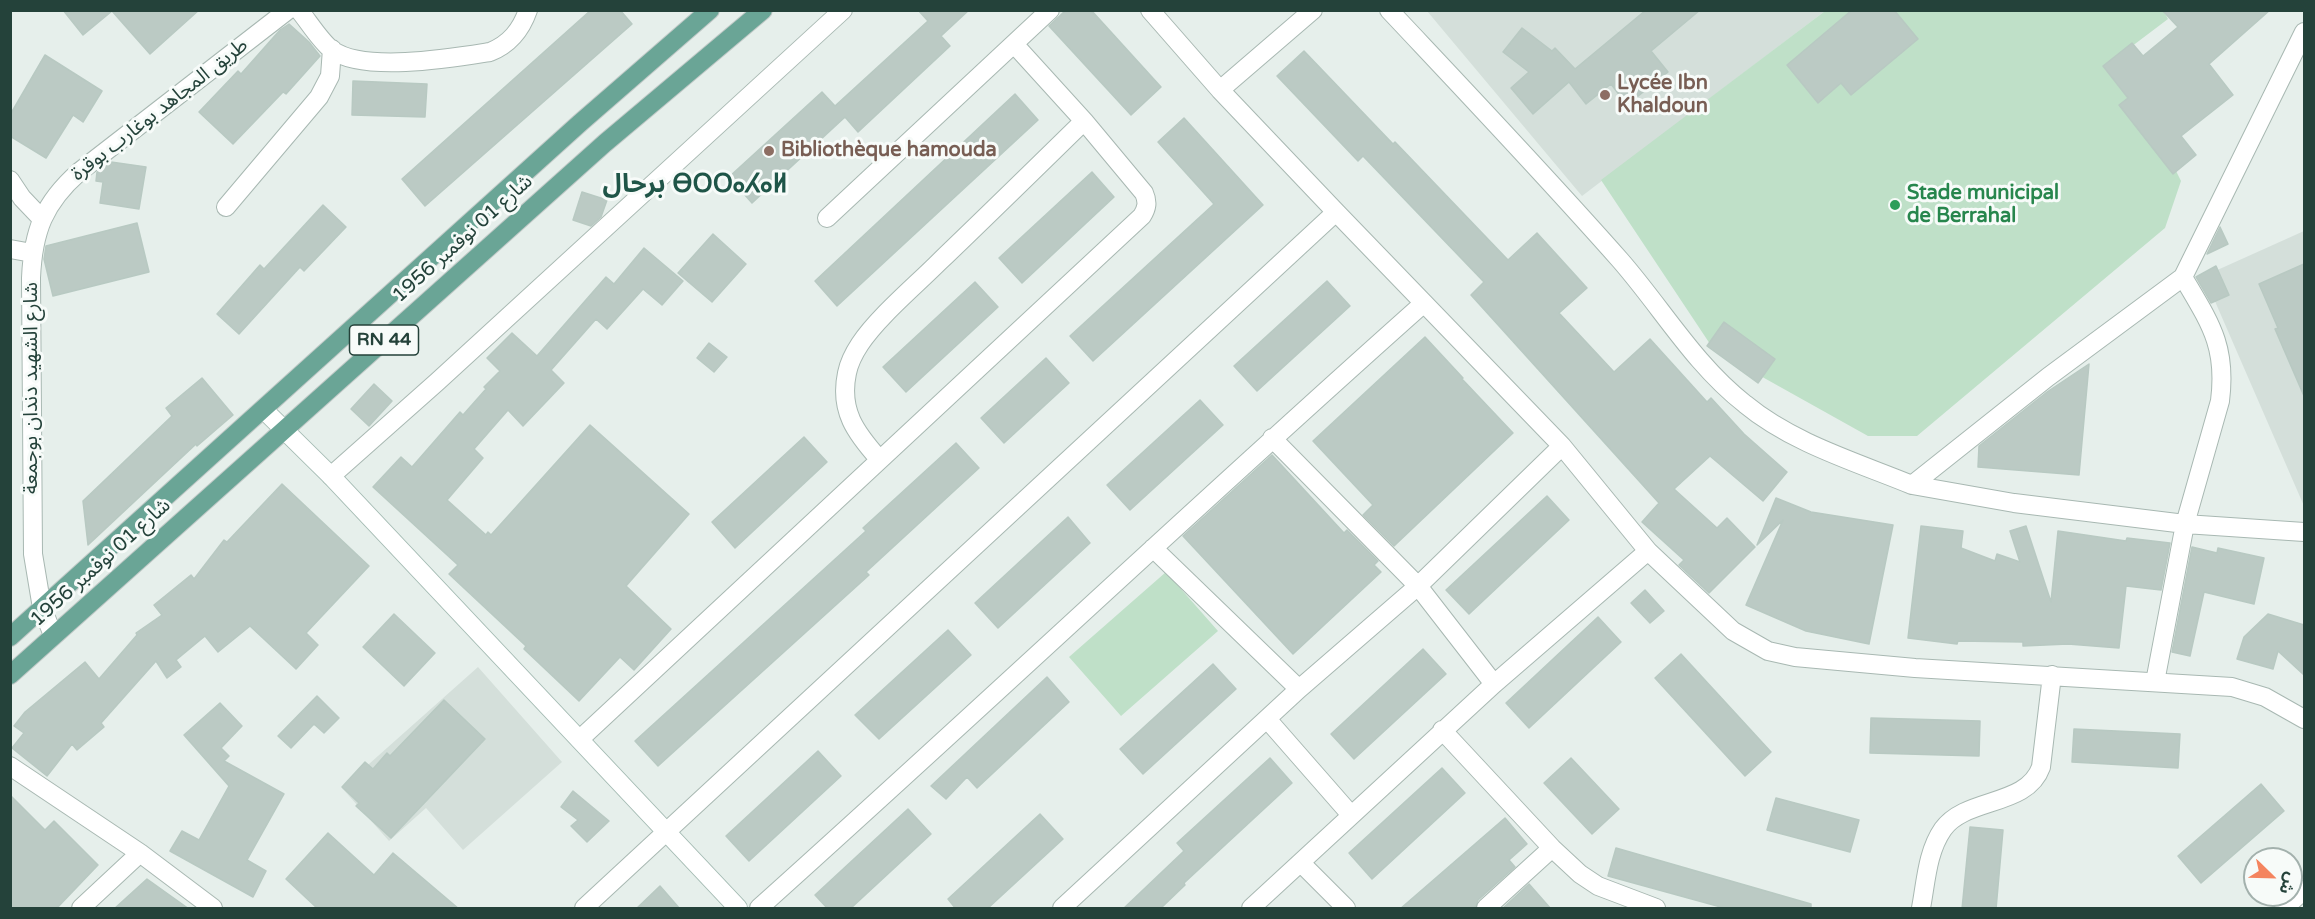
<!DOCTYPE html>
<meta charset="utf-8">
<style>
body{margin:0}
#map{position:relative;width:2315px;height:919px;overflow:hidden;background:#e6efeb;font-family:"Varela Round","Noto Sans Arabic",sans-serif}
canvas{display:block}
.frame{position:absolute;inset:0;border:12px solid #24423a;pointer-events:none}
.north{position:absolute;left:2243px;top:847px;width:60px;height:60px;box-sizing:border-box;background:#f7fbf9;border:2px solid #a3b1ad;border-radius:50%;rotate:113deg;font-size:16px;font-weight:700;line-height:24px;text-align:center;color:#24423a}
.north::after{content:'';display:block;margin:auto;width:21px;height:27px;background:#f4845f;clip-path:polygon(50% 0,100% 100%,50% 72%,0 100%)}
</style>
<div id="map">
<canvas width="2315" height="919"></canvas>
<div class="frame"></div>
<div class="north">ش</div>
</div>
<script>
const ctx = document.querySelector('canvas').getContext('2d');
ctx.lineJoin = 'round';
function paint(path, color) {
  ctx.fillStyle = color;
  ctx.fill(path, 'evenodd');
}
function stroke(path, color, width, dash) {
  ctx.strokeStyle = color;
  ctx.lineWidth = width;
  ctx.lineCap = dash ? 'butt' : 'round';
  ctx.setLineDash(dash || []);
  ctx.stroke(path);
}
function label(font, color, halo, rows, align = 'center') {
  ctx.font = font + ' "Varela Round","Noto Sans Arabic","Noto Sans Tifinagh",sans-serif';
  ctx.lineWidth = 6;
  ctx.setLineDash([]);
  ctx.textBaseline = 'middle';
  ctx.strokeStyle = halo;
  ctx.fillStyle = color;
  for (const [text, x, y, turn = 0] of rows) {
    ctx.save();
    ctx.translate(x, y);
    ctx.rotate((+turn || 0) * Math.PI / 180);
    ctx.textAlign = isNaN(turn) ? turn : align;
    if (halo) ctx.strokeText(text, 0, 0);
    ctx.fillText(text, 0, 0);
    ctx.restore();
  }
}
paint(new Path2D(`
 M 1427,11 L 1825,11 L 1582,196 Z
 M 2304,231 L 2304,506 L 2204,276 Z
 M 478,667 L 562,762 L 463,850 L 426,808 L 389,841 L 342,788 Z`), '#d4dfda');
paint(new Path2D(`
 M 2163,10 L 2168,19 L 2119,56 L 2181,181 L 2165,228 L 1917,436 L 1868,436 L 1714,350 L 1601,180 L 1825,11 Z
 M 1166,572 L 1218,631 L 1121,716 L 1069,657 Z`), '#bfe0c8');
const building = new Path2D(`
 M 63,10 L 199,10 L 150,54 L 112,11 L 83,35 Z
 M 591,10 L 620,10 L 632,24 L 425,206 L 402,179 Z
 M 918,10 L 969,10 L 941,36 L 950,46 L 858,132 L 845,117 L 752,203 L 729,177 L 822,92 L 835,106 L 928,21 Z
 M 1066,10 L 1091,10 L 1161,87 L 1131,115 L 1049,26 Z
 M 1646,10 L 1700,10 L 1651,51 L 1668,72 L 1627,105 L 1611,84 L 1586,104 L 1569,82 L 1533,114 L 1511,88 L 1529,72 L 1503,52 L 1522,28 L 1552,51 L 1555,48 L 1575,69 Z
 M 1852,10 L 1894,10 L 1918,39 L 1851,95 L 1841,83 L 1818,103 L 1787,65 Z
 M 2162,10 L 2270,10 L 2209,64 L 2233,95 L 2181,136 L 2196,155 L 2173,174 L 2119,105 L 2128,98 L 2103,66 L 2132,43 L 2143,56 L 2178,27 Z
 M 289,24 L 309,42 L 320,56 L 286,94 L 283,92 L 233,144 L 199,112 L 238,71 L 241,74 L 280,30 Z
 M 1304,51 L 1393,144 L 1395,142 L 1508,260 L 1537,233 L 1587,288 L 1559,313 L 1614,372 L 1650,339 L 1707,402 L 1711,398 L 1744,434 L 1787,472 L 1763,501 L 1710,456 L 1674,489 L 1717,528 L 1727,518 L 1755,547 L 1709,593 L 1679,565 L 1684,560 L 1642,522 L 1659,503 L 1471,295 L 1484,282 L 1363,156 L 1358,161 L 1277,76 Z
 M 45,55 L 102,91 L 83,122 L 73,115 L 46,158 L 10,136 L 10,115 Z
 M 353,81 L 427,84 L 425,117 L 352,115 Z
 M 1015,94 L 1038,120 L 837,306 L 815,281 Z
 M 1184,118 L 1263,205 L 1093,361 L 1070,336 L 1214,204 L 1158,142 Z
 M 111,162 L 146,167 L 139,209 L 100,203 L 103,182 L 96,181 L 97,172 Z
 M 1092,172 L 1114,197 L 1022,283 L 999,258 Z
 M 582,192 L 607,200 L 601,217 L 591,226 L 573,220 Z
 M 323,205 L 346,227 L 304,271 L 300,267 L 239,334 L 217,314 L 260,265 L 264,269 Z
 M 137,223 L 149,272 L 53,296 L 44,259 L 46,246 Z
 M 2220,227 L 2228,244 L 2207,254 Z
 M 713,234 L 746,264 L 712,302 L 678,273 Z
 M 644,248 L 683,281 L 662,305 L 643,289 L 607,329 L 596,319 L 551,370 L 564,383 L 523,426 L 508,410 L 474,449 L 483,458 L 447,500 L 486,535 L 488,532 L 491,535 L 590,425 L 689,514 L 626,586 L 671,629 L 634,670 L 620,657 L 579,701 L 524,649 L 526,646 L 449,574 L 458,565 L 373,487 L 401,457 L 412,467 L 460,412 L 463,415 L 486,389 L 484,387 L 500,371 L 487,358 L 512,333 L 537,356 L 606,277 L 614,284 Z
 M 2304,264 L 2304,396 L 2275,329 L 2278,328 L 2259,284 Z
 M 2216,266 L 2229,295 L 2211,303 L 2196,277 Z
 M 1327,281 L 1350,306 L 1257,391 L 1234,366 Z
 M 975,282 L 998,307 L 906,392 L 883,367 Z
 M 1724,322 L 1775,359 L 1758,383 L 1707,346 Z
 M 1425,337 L 1463,378 L 1462,379 L 1513,433 L 1394,546 L 1363,515 L 1373,505 L 1313,441 Z
 M 709,343 L 727,357 L 714,372 L 697,358 Z
 M 1046,358 L 1069,383 L 1004,443 L 981,418 Z
 M 2089,364 L 2079,475 L 1978,467 L 1979,446 L 2047,392 Z
 M 202,378 L 233,415 L 197,446 L 196,444 L 88,545 L 83,501 L 172,416 L 166,408 Z
 M 374,384 L 392,401 L 369,426 L 351,409 Z
 M 1200,400 L 1223,425 L 1130,510 L 1107,485 Z
 M 804,437 L 827,462 L 735,548 L 712,522 Z
 M 956,443 L 979,468 L 866,572 L 869,575 L 658,766 L 635,741 L 866,531 L 863,528 Z
 M 1272,455 L 1344,533 L 1347,530 L 1378,561 L 1374,565 L 1381,572 L 1293,654 L 1183,536 Z
 M 282,484 L 369,566 L 306,633 L 318,645 L 296,669 L 250,626 L 218,652 L 205,636 L 176,660 L 181,667 L 167,678 L 156,661 L 101,723 L 104,727 L 77,750 L 72,744 L 47,776 L 12,748 L 24,733 L 14,726 L 25,712 L 85,662 L 99,679 L 137,635 L 136,633 L 162,615 L 154,605 L 191,575 L 194,579 L 224,540 L 227,542 Z
 M 1547,496 L 1569,520 L 1469,614 L 1446,590 Z
 M 1776,498 L 1811,512 L 1893,525 L 1869,644 L 1806,631 L 1746,605 L 1783,520 L 1757,545 Z
 M 1068,517 L 1090,543 L 998,628 L 975,603 Z
 M 1921,526 L 1963,531 L 1961,548 L 1995,561 L 1997,554 L 2020,562 L 2010,531 L 2026,526 L 2051,602 L 2058,531 L 2126,541 L 2127,538 L 2170,543 L 2161,590 L 2126,586 L 2119,648 L 2068,644 L 2023,646 L 2023,642 L 1958,641 L 1957,644 L 1908,638 Z
 M 2192,547 L 2217,553 L 2218,548 L 2264,558 L 2254,604 L 2204,592 L 2190,656 L 2172,652 Z
 M 1645,590 L 1664,611 L 1650,623 L 1631,603 Z
 M 394,614 L 435,653 L 404,686 L 363,647 Z
 M 2268,614 L 2304,625 L 2304,675 L 2278,651 L 2273,669 L 2237,659 L 2244,637 Z
 M 1598,617 L 1621,642 L 1529,728 L 1506,703 Z
 M 948,630 L 971,655 L 879,739 L 855,715 Z
 M 1423,649 L 1446,674 L 1354,759 L 1331,734 Z
 M 1681,654 L 1771,752 L 1745,776 L 1655,678 Z
 M 1213,664 L 1236,689 L 1143,774 L 1120,749 Z
 M 1047,677 L 1069,702 L 977,788 L 967,777 L 946,799 L 931,786 Z
 M 317,696 L 339,718 L 324,733 L 314,724 L 291,748 L 278,736 Z
 M 444,700 L 485,739 L 391,838 L 356,806 L 359,803 L 342,787 L 365,762 L 373,769 L 387,753 L 390,756 Z
 M 220,703 L 242,726 L 221,748 L 229,756 L 224,761 L 284,794 L 247,860 L 266,871 L 253,897 L 170,851 L 182,831 L 199,840 L 229,786 L 184,735 Z
 M 1871,718 L 1980,721 L 1979,756 L 1870,753 Z
 M 2074,729 L 2180,734 L 2178,768 L 2072,762 Z
 M 818,751 L 841,776 L 749,861 L 726,836 Z
 M 1270,758 L 1292,783 L 1184,883 L 1185,885 L 1160,909 L 1123,909 L 1184,851 L 1177,843 Z
 M 1571,758 L 1619,809 L 1592,834 L 1544,783 Z
 M 1442,768 L 1465,793 L 1372,879 L 1349,853 Z
 M 2261,784 L 2284,811 L 2201,883 L 2178,856 Z
 M 573,791 L 609,821 L 587,842 L 571,826 L 578,820 L 561,807 Z
 M 10,795 L 45,830 L 54,821 L 98,865 L 56,909 L 10,909 Z
 M 1776,798 L 1859,820 L 1850,852 L 1767,830 Z
 M 908,809 L 931,834 L 850,909 L 828,909 L 815,895 Z
 M 1040,814 L 1063,839 L 987,909 L 956,909 L 948,899 Z
 M 1505,818 L 1527,844 L 1509,860 L 1515,867 L 1478,900 L 1475,909 L 1400,909 Z
 M 1970,827 L 2003,830 L 1996,909 L 1962,909 Z
 M 328,833 L 374,875 L 393,853 L 459,909 L 318,909 L 286,879 Z
 M 1616,848 L 1811,904 L 1811,909 L 1728,909 L 1608,876 Z
 M 147,879 L 189,909 L 114,909 Z
 M 1529,884 L 1551,909 L 1502,909 Z
 M 660,886 L 680,909 L 636,909 Z`);
paint(building, '#bbcac4');
stroke(building, '#b8c9c2', 1.5);
const minor = new Path2D(`
 M 299,10 C 308,21 321,42 332,50 C 364,73 452,58 490,52 C 510,44 521,30 528,10
 M 1150,10 L 1220,90 L 1336,212 L 1562,446 L 1648,551 L 1733,631 L 1768,651 L 1795,657 L 1915,668 L 2232,687 L 2265,697 L 2304,719
 M 1389,10 C 1467,93 1545,175 1620,260 C 1662,308 1694,364 1745,404 C 1792,443 1856,462 1912,485 L 2048,377 L 2183,277 L 2304,32
 M 1220,90 L 1313,10
 M 10,180 L 22,198 L 42,219
 M 226,207 L 319,97 L 330,76 L 332,49
 M 827,218 L 1050,10
 M 10,249 L 32,253
 M 1272,438 L 1418,586 L 1494,684
 M 879,459 C 856,433 839,411 847,373 C 849,363 854,353 860,344 C 878,317 915,286 939,262 C 988,215 1036,168 1084,121
 M 331,476 L 437,382 L 843,10
 M 1912,485 L 2014,503 L 2185,524 L 2304,532
 M 1153,548 L 1299,689
 M 53,635 L 42,608 L 33,554 L 31,278 C 33,231 44,203 79,172 L 288,10
 M 2155,682 L 2185,524 L 2220,401 C 2227,346 2210,323 2183,277
 M 1267,719 L 1351,815
 M 1442,730 L 1552,848 L 1580,874 L 1598,886 L 1656,908
 M 580,739 L 1142,216 C 1147,208 1148,202 1144,193 L 1084,121 L 1014,44
 M 10,766 L 140,853 L 213,908
 M 1301,863 L 1346,908
 M 81,908 L 140,853
 M 584,908 L 1336,212
 M 759,908 C 982,708 1200,502 1424,303
 M 1062,908 L 1299,689 L 1418,586 L 1562,446
 M 1251,908 L 1494,684 L 1648,551
 M 1486,908 L 1552,848
 M 1921,908 C 1926,882 1927,852 1943,829 C 1966,797 2027,807 2041,767 L 2052,675
 M 2284,908 L 2304,890`);
const secondary = new Path2D(`
 M 264,410 L 331,476 L 738,908`);
const primary = new Path2D(`
 M 10,637 L 580,123 L 710,10
 M 10,675 L 605,143 L 763,10`);
stroke(minor, '#a8b8b2', 20);
stroke(secondary, '#a4bbb3', 20);
stroke(primary, '#c2cac8', 20);
stroke(minor, '#fff', 18);
stroke(secondary, '#fff', 18);
stroke(primary, '#6aa596', 18);
for (const [x, y, r, color] of [
 [1605,95,6,"#8d6e63"],
 [769,151,6,"#8d6e63"],
 [1895,205,6,"#2e9e5b"]
]) {
  const dot = new Path2D();
  dot.arc(x, y, r, 0, 2 * Math.PI);
  ctx.fillStyle = color;
  ctx.fill(dot);
  stroke(dot, '#f7fbf9', 2);
}
for (const [x, y, w] of [
 [384,340,69]
]) {
  const box = new Path2D();
  box.roundRect(x - w / 2, y - 15, w, 30, 4.5);
  ctx.fillStyle = '#f7fbf9';
  ctx.fill(box);
  stroke(box, '#24423a', 1.5);
}
label('bold 18px', '#24423a', null, [
 ["RN 44",384,340]
]);
label('bold 20px', '#785e54', '#f7fbf9', [
 ["Lycée Ibn",1617,84],
 ["Khaldoun",1617,107],
 ["Bibliothèque hamouda",781,151]
], 'left');
label('20px', '#24423a', '#f7fbf9', [
 ["طريق المجاهد بوغارب بوقرة",160,110,-38],
 ["شارع 01 نوفمبر 1956",463,239,-42],
 ["شارع الشهيد دندان بوجمعة",32,388,-90],
 ["شارع 01 نوفمبر 1956",101,563,-42]
]);
label('bold 20px', '#27864d', '#f7fbf9', [
 ["Stade municipal",1907,194],
 ["de Berrahal",1907,217]
], 'left');
label('bold 26px', '#1f5548', '#f7fbf9', [
 ["برحال ⴱⵔⵔⴰⵃⴰⵍ",695,185]
]);
</script>
